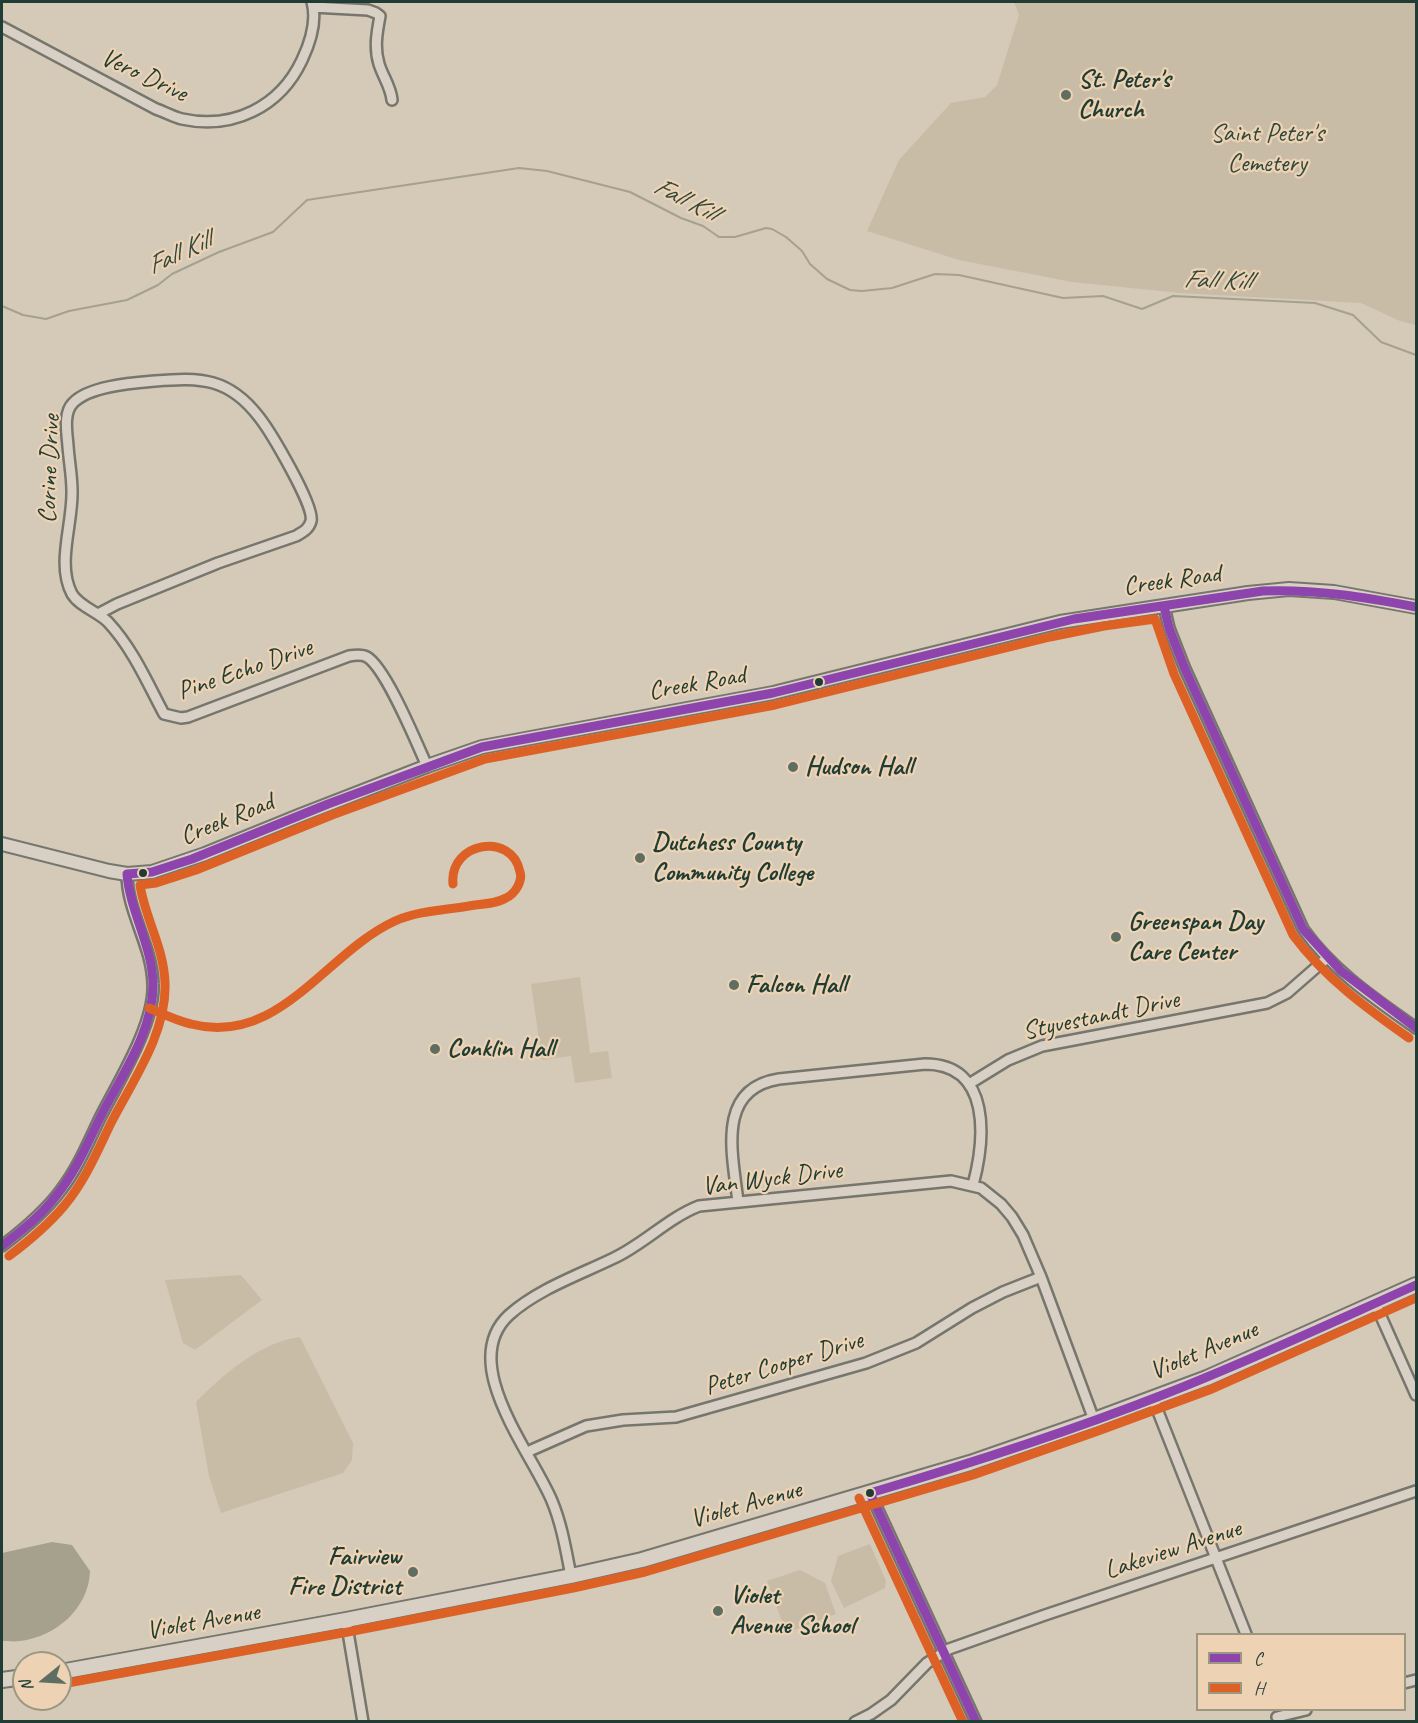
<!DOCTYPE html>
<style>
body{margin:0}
#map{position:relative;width:1418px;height:1723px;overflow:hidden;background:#d5c9b8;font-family:Caveat,sans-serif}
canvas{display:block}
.frame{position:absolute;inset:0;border:3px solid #1f3d34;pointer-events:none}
.legend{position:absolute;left:1196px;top:1633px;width:210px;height:78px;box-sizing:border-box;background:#edd3b4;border:2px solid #9b9781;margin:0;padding:8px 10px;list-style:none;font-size:18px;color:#1f3d34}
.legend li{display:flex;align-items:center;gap:12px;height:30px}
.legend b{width:30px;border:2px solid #9b9781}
.north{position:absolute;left:12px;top:1651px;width:60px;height:60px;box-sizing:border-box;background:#edd3b4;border:2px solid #9b9781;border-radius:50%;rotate:252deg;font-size:16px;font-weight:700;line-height:24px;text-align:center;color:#1f3d34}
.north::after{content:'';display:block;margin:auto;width:21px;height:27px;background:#5f6e62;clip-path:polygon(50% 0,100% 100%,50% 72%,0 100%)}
</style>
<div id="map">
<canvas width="1418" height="1723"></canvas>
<div class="frame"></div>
<ul class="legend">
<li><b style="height:8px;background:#8e44ad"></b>C</li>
<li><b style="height:8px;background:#dd6124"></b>H</li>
</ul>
<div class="north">N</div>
</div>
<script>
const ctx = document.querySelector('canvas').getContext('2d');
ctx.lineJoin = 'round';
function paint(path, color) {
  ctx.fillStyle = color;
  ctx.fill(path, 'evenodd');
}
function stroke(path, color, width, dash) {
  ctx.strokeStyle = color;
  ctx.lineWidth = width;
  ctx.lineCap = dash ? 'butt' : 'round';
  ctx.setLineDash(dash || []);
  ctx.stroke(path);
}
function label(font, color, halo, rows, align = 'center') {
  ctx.font = font + ' Caveat,sans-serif';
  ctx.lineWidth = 4.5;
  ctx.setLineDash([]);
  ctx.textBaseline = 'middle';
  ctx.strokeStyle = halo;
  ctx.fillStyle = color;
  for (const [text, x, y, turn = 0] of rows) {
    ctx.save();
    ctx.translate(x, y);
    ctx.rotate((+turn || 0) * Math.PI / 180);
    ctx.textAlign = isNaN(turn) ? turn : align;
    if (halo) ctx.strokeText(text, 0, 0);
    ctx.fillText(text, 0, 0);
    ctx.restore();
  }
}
paint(new Path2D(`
 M 1014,2 L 1416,2 L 1416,325 L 1400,321 L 1361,303 L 1180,293 L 1072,282 L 959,260 L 867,231 L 899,160 L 951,103 L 985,97 L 997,85 L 1019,15 Z
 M 580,977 L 590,1053 L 608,1051 L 612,1078 L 575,1083 L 571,1056 L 542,1060 L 531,984 Z
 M 241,1275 L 262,1300 L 195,1350 L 183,1343 L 165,1280 Z
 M 300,1337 L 353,1443 L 352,1460 L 343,1473 L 221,1513 L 209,1476 L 196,1402 C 224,1374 260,1342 300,1337 Z
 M 870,1544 L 886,1581 L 885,1588 L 844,1608 L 831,1581 L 838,1556 Z
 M 800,1570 L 825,1583 L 836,1614 L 792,1631 L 783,1624 L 767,1581 Z`), '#c9bca6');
paint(new Path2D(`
 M 52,1542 L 72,1545 L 90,1571 C 89,1608 56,1637 20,1641 C 14,1642 7,1641 2,1641 L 2,1553 Z`), '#a5a18d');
stroke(new Path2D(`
 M 2,306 L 23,315 L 46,319 L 69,311 L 127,300 L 158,285 L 172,274 L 219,252 L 273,232 L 307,200 L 519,168 L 547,171 L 630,192 L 681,218 L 703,226 L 719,237 L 735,237 L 766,228 L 772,229 L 786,237 L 802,251 L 810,264 L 827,279 L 850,290 L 862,291 L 892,288 L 935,274 L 959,275 L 1063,298 L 1103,296 L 1142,309 L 1173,296 L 1315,303 L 1353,315 L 1381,342 L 1416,355`), '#a5a18d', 2);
const street = new Path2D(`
 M 313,7 L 368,10 L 376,13 L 380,16 C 377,32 374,48 379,64 C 383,77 391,87 392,100
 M 2,27 L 156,109 C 165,112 173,117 182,119 C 233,130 280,107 302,60 C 310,43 317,20 312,2
 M 1164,606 L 1169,628 L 1185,669 L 1303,929 C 1333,971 1375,999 1416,1028
 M 98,614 L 117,604 L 218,563 L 296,536 C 303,532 309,529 311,521 C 315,506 270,431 259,417 C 229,378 201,377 155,381 C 132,383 89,386 73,403 C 63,413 67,433 68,446 C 69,461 72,476 72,491 C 73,524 56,564 72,594 C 79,606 98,612 108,622 C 133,649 147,682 164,714 L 181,718 L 188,717 L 349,656 C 355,655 362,654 367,657 C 386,668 417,744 427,766
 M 969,1084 L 1008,1060 L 1042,1046 L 1267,1003 L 1287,993 L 1327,958
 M 738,1202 C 733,1156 715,1089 779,1079 L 925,1064 C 992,1064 985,1140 973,1185
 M 2,1246 C 23,1230 45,1212 61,1190 C 78,1168 88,1143 100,1118 C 118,1082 155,1024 153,984 C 152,945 127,912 127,874
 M 1375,1303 L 1416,1395
 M 1153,1399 L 1246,1634
 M 527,1452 L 586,1426 L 623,1420 L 676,1417 L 866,1363 L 916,1343 L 972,1308 L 1003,1292 L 1041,1277
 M 870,1493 L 976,1722
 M 571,1576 C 566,1551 562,1525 552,1501 C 531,1451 457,1363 509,1315 C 538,1289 579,1275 614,1258 C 644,1244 668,1218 699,1206 L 951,1181 L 981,1188 L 1001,1204 L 1012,1217 L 1023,1235 L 1041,1277 L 1094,1420
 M 346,1620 L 363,1722
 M 1404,1683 L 1416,1680
 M 1277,1717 L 1306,1710
 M 855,1722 L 871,1714 L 891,1700 L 927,1663 L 949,1649 L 1045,1615 L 1416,1491`);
const secondary = new Path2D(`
 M 2,844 L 109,871 L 127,874 L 152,872 L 205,854 L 301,815 L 427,766 L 482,747 L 773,693 L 1060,622 L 1248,593 L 1289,589 L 1334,592 L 1416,607`);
const primary = new Path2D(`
 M 60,1672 L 346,1620 L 571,1576 L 642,1560 L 970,1463 L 1094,1420 L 1207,1378 L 1416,1285
 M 2,1680 L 24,1677`);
stroke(street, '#76766d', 14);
stroke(secondary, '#76766d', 16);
stroke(primary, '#76766d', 18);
stroke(street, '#d9d0c5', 9);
stroke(secondary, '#d9d0c5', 12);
stroke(primary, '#d9d0c5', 14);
stroke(new Path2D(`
 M 1164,606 L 1169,628 L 1185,669 L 1303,929 L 1341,971 L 1416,1028
 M 127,874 L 152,872 L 192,859 L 328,804 L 482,747 L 773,693 L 1074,619 L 1263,591 C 1315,589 1365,597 1416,607
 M 2,1246 C 21,1231 41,1216 56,1196 C 76,1172 87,1144 101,1116 C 121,1076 153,1032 153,985 C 153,947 130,912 127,874
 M 870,1493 C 969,1464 1068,1432 1165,1394 C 1250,1361 1333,1322 1416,1285
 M 870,1493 L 976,1722`), '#8e44ad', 9);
stroke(new Path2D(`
 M 149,1008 C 163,1014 177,1021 191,1024 C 279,1047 325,953 395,921 C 420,910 449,910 475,905 C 486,904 497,903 506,898 C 515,894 523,881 520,872 C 512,831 449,842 453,884
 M 9,1256 C 29,1241 48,1225 64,1206 C 85,1181 97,1152 111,1123 C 133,1080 167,1033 165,983 C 164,948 145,918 140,885 L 156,883 L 196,870 L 332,815 L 485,759 L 775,705 L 1050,637 L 1104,626 L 1155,619 L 1174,674 L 1293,935 C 1325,978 1366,1008 1409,1038
 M 859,1498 L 963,1722
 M 62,1684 L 348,1632 L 573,1588 L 645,1572 L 973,1475 L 1098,1431 L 1212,1389 L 1416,1298`), '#dd6124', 9);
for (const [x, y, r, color] of [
 [1066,95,6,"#5f6e62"],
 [819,682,5,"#1f3d34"],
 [793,767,6,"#5f6e62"],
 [640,858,6,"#5f6e62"],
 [143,873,5,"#1f3d34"],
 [1116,937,6,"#5f6e62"],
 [734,985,6,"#5f6e62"],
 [435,1049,6,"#5f6e62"],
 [870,1493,5,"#1f3d34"],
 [413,1572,6,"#5f6e62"],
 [718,1611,6,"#5f6e62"]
]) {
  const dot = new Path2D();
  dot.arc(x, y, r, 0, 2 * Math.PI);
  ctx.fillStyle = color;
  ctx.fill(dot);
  stroke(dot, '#edd3b4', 2);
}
label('26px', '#1f3d34', '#edd3b4', [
 ["Vero Drive",144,76,25],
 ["Corine Drive",50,469,-88],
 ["Creek Road",1172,581,-8],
 ["Pine Echo Drive",245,670,-19],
 ["Creek Road",697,684,-10],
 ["Creek Road",227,820,-22],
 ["Styvestandt Drive",1101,1016,-12],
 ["Van Wyck Drive",772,1179,-7],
 ["Violet Avenue",1204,1351,-23],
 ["Peter Cooper Drive",784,1364,-17],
 ["Violet Avenue",746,1505,-16],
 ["Lakeview Avenue",1173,1550,-18],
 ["Violet Avenue",203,1622,-10]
]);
label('bold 26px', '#1f3d34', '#edd3b4', [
 ["St. Peter's",1078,80],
 ["Church",1078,110],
 ["Hudson Hall",805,767],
 ["Dutchess County",652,843],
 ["Community College",652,873],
 ["Greenspan Day",1128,922],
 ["Care Center",1128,952],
 ["Falcon Hall",746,985],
 ["Conklin Hall",447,1049],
 ["Fairview",401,1557,"right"],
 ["Fire District",401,1587,"right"],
 ["Violet",730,1596],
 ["Avenue School",730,1626]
], 'left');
label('26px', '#2f493e', '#edd3b4', [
 ["Saint Peter's",1267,134],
 ["Cemetery",1267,164]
]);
label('italic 27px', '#30493f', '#edd3b4', [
 ["Fall Kill",685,200,27],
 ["Fall Kill",179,254,-25],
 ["Fall Kill",1217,281,2]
]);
</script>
